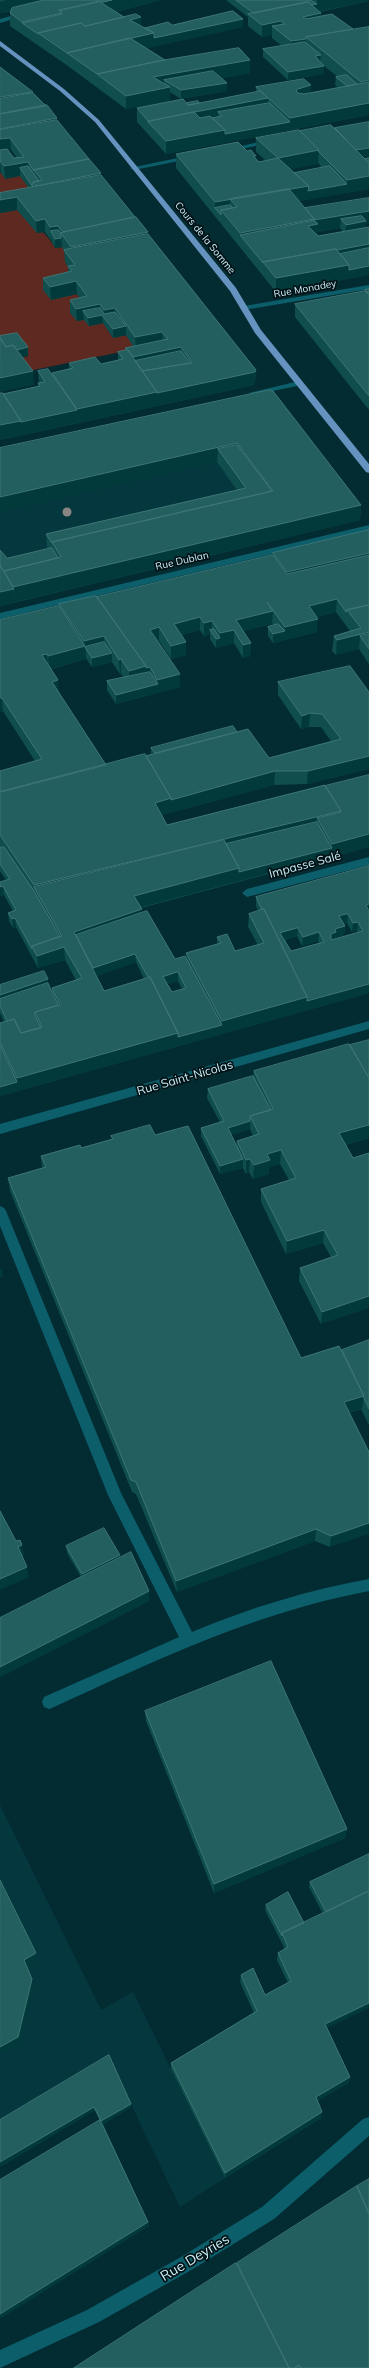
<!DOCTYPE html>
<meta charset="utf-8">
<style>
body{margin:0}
canvas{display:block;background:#032b32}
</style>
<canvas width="369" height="2368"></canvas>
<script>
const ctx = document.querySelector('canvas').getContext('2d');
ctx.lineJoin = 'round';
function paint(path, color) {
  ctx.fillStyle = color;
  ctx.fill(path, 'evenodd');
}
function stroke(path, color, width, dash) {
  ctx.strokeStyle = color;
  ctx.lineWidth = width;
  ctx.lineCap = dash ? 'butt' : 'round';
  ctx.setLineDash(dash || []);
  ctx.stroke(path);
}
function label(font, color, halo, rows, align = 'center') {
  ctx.font = font + ' Mulish,sans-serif';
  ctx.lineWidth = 3.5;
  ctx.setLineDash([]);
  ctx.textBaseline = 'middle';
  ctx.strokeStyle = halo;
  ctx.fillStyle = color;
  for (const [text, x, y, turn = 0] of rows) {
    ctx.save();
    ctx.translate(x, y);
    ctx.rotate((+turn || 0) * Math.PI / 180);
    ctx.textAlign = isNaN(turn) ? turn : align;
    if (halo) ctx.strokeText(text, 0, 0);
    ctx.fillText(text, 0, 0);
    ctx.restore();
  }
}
paint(new Path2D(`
 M 268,404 L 360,520 L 15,602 L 0,576 L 0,463 Z
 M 0,1805 L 101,2010 L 133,1992 L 225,2178 L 180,2207 L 110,2060 L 0,2124 Z`), '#05373e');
paint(new Path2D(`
 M 0,173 L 20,176 L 37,199 L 0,206 Z
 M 17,210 C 30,226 44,227 55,248 L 62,247 L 72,261 L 76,278 L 44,290 L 51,299 L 77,294 L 87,309 L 84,320 L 89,326 L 103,323 L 113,338 L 126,335 L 135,349 L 24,372 L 14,359 L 28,356 L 0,345 L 0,213 Z`), '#5e2920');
paint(new Path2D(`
 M 25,12 L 28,14 L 27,15 L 0,23 L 0,19 Z
 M 272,139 L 274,140 L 274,142 L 227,152 L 224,150 Z
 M 192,155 L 195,157 L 194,158 L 134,170 L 130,168 Z
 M 369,285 L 369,289 L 244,310 L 240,308 L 244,306 Z
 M 299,381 L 303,383 L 302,385 L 253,395 L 249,393 Z
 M 369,525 L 369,531 L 0,619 L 0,613 Z
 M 369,857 L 369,865 L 247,897 L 242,893 L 247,889 Z
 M 369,1021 L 369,1029 L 0,1134 L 0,1124 Z
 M 0,1206 L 4,1208 L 6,1211 L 121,1493 L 192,1632 C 249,1608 308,1590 369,1579 L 369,1591 C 254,1613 159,1659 54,1707 L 49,1709 L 44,1707 L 42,1702 L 44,1697 L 179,1637 L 108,1495 L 0,1226 Z
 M 369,2117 L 369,2136 L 274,2219 L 193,2269 L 99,2322 L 0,2368 L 0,2350 L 87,2310 L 181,2257 L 262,2207 L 363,2119 Z`), '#0b5e6a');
paint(new Path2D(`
 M 0,41 L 64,89 L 99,120 L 236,288 L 261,330 L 369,464 L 369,473 L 366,472 L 255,333 L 230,291 L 95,122 L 60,91 L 0,46 Z`), '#6592be');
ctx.fillStyle = '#8a8482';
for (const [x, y] of [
 [67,512]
]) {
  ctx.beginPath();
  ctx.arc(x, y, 4.5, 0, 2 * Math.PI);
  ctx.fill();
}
paint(new Path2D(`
 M 0,0 L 161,0 L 116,12 L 124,17 L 141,17 L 141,26 L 145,28 L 172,25 L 243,27 L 146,48 L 165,60 L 250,60 L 250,73 L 222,78 L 227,83 L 227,91 L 181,99 L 170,92 L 170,101 L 126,109 L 68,66 L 10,26 L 10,13 L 11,11 L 0,13 Z
 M 226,0 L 369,0 L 369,1 L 320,12 L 321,13 L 321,16 L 353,29 L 369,27 L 369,115 L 166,154 L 148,134 L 137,122 L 137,108 L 187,103 L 199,103 L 256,92 L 256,87 L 311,85 L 310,93 L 338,87 L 335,85 L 336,77 L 338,77 L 324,66 L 324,74 L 288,80 L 263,57 L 263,49 L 282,46 L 272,38 L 272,35 L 262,37 L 248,26 L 248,17 Z
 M 0,67 L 33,93 L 57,120 L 135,217 L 148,232 L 148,234 L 256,370 L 255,383 L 254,385 L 0,440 L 3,394 L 38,386 L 38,383 L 39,383 L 38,371 L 52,374 L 69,369 L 69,363 L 101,364 L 118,360 L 118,352 L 125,351 L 125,348 L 133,346 L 126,335 L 113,338 L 103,323 L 89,326 L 84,320 L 77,321 L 70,313 L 70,300 L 80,298 L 77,294 L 51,300 L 43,290 L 43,278 L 68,272 L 68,267 L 65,262 L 64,250 L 62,247 L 55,248 L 51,240 L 45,232 L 37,233 L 17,210 L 0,213 L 0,193 L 29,188 L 20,176 L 5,179 L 1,173 L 0,173 ZM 8,150 L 11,150 L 17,158 L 14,158 Z
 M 369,122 L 369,156 L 363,157 L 365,159 L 369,158 L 369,189 L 299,201 L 305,208 L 366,224 L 365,228 L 369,227 L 369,275 L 276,292 L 176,168 L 176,154 L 247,151 L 256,156 L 256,160 L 259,162 L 266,161 L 256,152 L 256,138 L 300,131 L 335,128 ZM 318,163 L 322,168 L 294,173 L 290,169 L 318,164 ZM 340,228 L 343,232 L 318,236 L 318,232 Z
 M 369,289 L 369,410 L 295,317 L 295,304 L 365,291 L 365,290 Z
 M 269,390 L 361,505 L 360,520 L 0,606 L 1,552 L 7,558 L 48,549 L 47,547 L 46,534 L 237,490 L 217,462 L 0,512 Z
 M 369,530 L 369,664 L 359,649 L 336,655 L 332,651 L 334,636 L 350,631 L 336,612 L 317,617 L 317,632 L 273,643 L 268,636 L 268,627 L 274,625 L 272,623 L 272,624 L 243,631 L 251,643 L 250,656 L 243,658 L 234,643 L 216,648 L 210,639 L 210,634 L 204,636 L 200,630 L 182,635 L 186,655 L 171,659 L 159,641 L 158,641 L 180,687 L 116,704 L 107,690 L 107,681 L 124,677 L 121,674 L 120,674 L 112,662 L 92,667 L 86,658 L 86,659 L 51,669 L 59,693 L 106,765 L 151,754 L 151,748 L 237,732 L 269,758 L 331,741 L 321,727 L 309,727 L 301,729 L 278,695 L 278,682 L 369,692 L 369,769 L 307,784 L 274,785 L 162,815 L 167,825 L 325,785 L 369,847 L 141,908 L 142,909 L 142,913 L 175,959 L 186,958 L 186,953 L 217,944 L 217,937 L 235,951 L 258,945 L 248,927 L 249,914 L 258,911 L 256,906 L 256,897 L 369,866 L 369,993 L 0,1096 L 0,1023 L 4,1022 L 0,1013 L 0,985 L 48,983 L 52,992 L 52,988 L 76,980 L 65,960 L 38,968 L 16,927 L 13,928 L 9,921 L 8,913 L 13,911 L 4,895 L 0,896 L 0,882 L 6,880 L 0,871 L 0,848 L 1,848 L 0,847 L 0,771 L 35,761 L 3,711 L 0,712 L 0,620 L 59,606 L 59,604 L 97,597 L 273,555 L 273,553 ZM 347,923 L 352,932 L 357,931 L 358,933 L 336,939 L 336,937 L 344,935 L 345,926 L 343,924 ZM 297,936 L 302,946 L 318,941 L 319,943 L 291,951 L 285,940 ZM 136,962 L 144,979 L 104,991 L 97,976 ZM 178,981 L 182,989 L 172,992 L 167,984 Z
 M 369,1040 L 369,1138 L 346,1145 L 353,1158 L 369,1153 L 321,1324 L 299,1281 L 300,1268 L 331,1257 L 323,1243 L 286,1254 L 261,1202 L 261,1189 L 289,1180 L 280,1164 L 269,1167 L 269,1174 L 253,1179 L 249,1172 L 246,1174 L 243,1168 L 220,1174 L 201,1136 L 201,1128 L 220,1122 L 207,1098 L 208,1089 L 253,1076 L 254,1071 ZM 250,1129 L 253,1136 L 237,1141 L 236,1145 L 231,1135 Z
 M 155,1135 L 301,1358 L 342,1350 L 369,1340 L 369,1425 L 361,1409 L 349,1413 L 330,1547 L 315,1541 L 177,1592 L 136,1494 L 132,1492 L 10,1191 L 8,1178 L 42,1168 L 41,1156 L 81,1148 L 112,1139 L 111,1136 Z
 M 66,1546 L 120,1557 L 149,1591 L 149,1601 L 0,1677 L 0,1618 L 81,1577 L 67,1553 Z
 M 145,1711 L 347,1829 L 345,1838 L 214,1893 L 146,1721 Z
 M 369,1854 L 327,2028 L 350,2077 L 348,2083 L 317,2101 L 321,2118 L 225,2178 L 171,2069 L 171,2063 L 254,2013 L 240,1982 L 241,1975 L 265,1995 L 288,1983 L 277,1960 L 278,1953 L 285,1949 L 265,1910 L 266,1905 L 304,1923 L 323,1914 L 309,1887 L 310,1882 Z
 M 109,2055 L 131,2104 L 131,2107 L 103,2124 L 148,2222 L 149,2226 L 95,2110 L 0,2167 Z`), '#0f4e4d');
paint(new Path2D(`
 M 6,0 L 52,0 L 0,13 L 0,2 Z
 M 112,0 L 146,0 L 146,4 L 104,15 L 104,2 Z
 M 146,0 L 161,0 L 146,4 Z
 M 317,0 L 369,0 L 369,1 L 260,24 L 258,16 L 317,4 Z
 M 100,1 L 101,14 L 22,23 L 23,35 L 22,22 L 59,10 Z
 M 321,13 L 320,24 L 303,28 L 303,17 Z
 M 141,17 L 141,30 L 130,20 Z
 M 243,19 L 243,27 L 81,63 L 67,53 L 154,33 Z
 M 281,21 L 281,33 L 272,26 L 272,35 L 262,37 L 262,25 Z
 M 306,39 L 305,50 L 291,53 L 291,41 Z
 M 321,55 L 320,63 L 315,56 Z
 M 250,60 L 250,73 L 174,86 L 164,80 L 164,88 L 153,77 Z
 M 324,66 L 324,74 L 288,80 L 288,72 Z
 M 369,80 L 369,93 L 360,95 L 361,82 Z
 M 227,83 L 227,91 L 181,99 L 181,90 Z
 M 311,85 L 310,97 L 295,103 L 296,91 L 298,89 Z
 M 170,87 L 170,101 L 126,109 L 126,96 Z
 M 33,92 L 33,105 L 0,111 L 0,97 Z
 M 268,98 L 268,112 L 222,116 L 218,112 L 218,120 L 148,122 L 148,121 Z
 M 369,103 L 369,115 L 166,154 L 166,141 L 225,130 L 290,122 L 290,118 Z
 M 57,118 L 58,132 L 10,138 L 11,150 L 0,152 L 0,129 Z
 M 369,148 L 369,156 L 352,159 L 353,151 Z
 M 319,150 L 318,164 L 277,172 L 278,158 Z
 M 253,156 L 256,156 L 256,169 Z
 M 0,161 L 1,173 L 0,173 Z
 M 28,162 L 29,175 L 20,168 L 20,176 L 5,179 L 4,166 Z
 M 101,173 L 101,187 L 37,199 L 36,186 Z
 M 369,176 L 369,189 L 346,193 L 347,180 Z
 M 347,184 L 346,193 L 237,212 L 237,207 L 231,200 L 309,186 Z
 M 17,197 L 17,210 L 0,213 L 0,200 Z
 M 230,200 L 230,213 L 215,208 L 215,202 Z
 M 369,211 L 369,223 L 366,224 L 365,230 L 345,234 L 346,225 L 341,219 L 340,228 L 318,232 L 318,236 L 240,235 L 240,233 L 314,219 L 314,220 Z
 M 45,219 L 45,232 L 37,233 L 36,221 Z
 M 58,226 L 59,238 L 51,231 L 50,227 Z
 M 148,232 L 148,246 L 72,261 L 71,247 Z
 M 61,238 L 62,247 L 55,248 L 55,239 Z
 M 369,244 L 369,257 L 264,263 Z
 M 349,265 L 369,266 L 369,275 L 276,292 L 276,278 Z
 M 76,281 L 77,294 L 51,300 L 50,287 Z
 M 100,304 L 100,315 L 102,315 L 103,323 L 89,326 L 88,318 L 83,311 L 84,320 L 77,321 L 76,309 Z
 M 115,308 L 116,321 L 104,317 L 104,310 Z
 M 126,326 L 126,335 L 113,338 L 113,329 Z
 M 162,332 L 163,344 L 136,349 L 135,337 Z
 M 28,347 L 28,356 L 7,361 L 6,352 Z
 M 181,347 L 181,360 L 137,369 L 132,357 Z
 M 256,370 L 255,383 L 254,385 L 77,423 L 77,409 Z
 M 33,371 L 34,385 L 0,392 L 0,378 Z
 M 77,410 L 77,423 L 22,435 L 21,422 Z
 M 21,421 L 22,435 L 0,440 L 0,425 Z
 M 237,443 L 237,458 L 218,449 L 217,462 L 0,512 L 0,497 Z
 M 361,505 L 360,520 L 15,602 L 13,587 Z
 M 369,553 L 369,568 L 286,587 L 287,572 Z
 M 14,589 L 15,602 L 0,606 L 0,592 Z
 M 337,599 L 336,612 L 308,619 L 309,606 Z
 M 273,611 L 272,624 L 236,633 L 236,620 Z
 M 200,617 L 200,630 L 175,637 L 174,624 Z
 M 318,619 L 317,632 L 273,643 L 273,634 L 285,631 L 285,627 Z
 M 212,621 L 212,632 L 210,630 L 210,634 L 204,636 L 204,623 Z
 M 159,627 L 159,641 L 150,643 L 150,630 Z
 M 234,630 L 234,643 L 220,647 L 220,633 Z
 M 369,632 L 369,647 L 360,636 L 359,649 L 336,655 L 337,640 Z
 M 104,636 L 104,651 L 86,649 L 86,659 L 49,669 L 48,656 L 84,646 L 84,641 Z
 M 220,638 L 220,647 L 216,648 L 216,639 Z
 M 186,642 L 186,655 L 171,659 L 171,646 Z
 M 251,643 L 250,656 L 243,658 L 243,645 Z
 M 112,653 L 112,662 L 92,667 L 92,658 Z
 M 47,654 L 48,667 L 42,655 Z
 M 121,659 L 121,674 L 120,674 L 119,660 Z
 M 146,666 L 150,667 L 150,681 L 130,685 L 129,671 Z
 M 180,674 L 180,687 L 116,704 L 116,695 L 158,684 L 157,680 Z
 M 58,680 L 59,693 L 52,682 Z
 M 0,698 L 2,698 L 3,711 L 0,712 Z
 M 310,713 L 309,727 L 301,729 L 302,716 Z
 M 369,756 L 369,769 L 307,784 L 308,771 Z
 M 275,771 L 274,785 L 155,817 L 155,803 Z
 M 341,811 L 340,825 L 317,818 L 316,831 L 34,887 L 34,885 Z
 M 369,834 L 369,847 L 239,881 L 239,872 L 332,848 L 332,844 Z
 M 239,868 L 239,881 L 134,909 L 134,896 Z
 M 3,886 L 4,895 L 0,896 L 0,887 Z
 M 369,904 L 369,913 L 366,905 Z
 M 142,909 L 142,922 L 79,943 L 74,932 Z
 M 348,914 L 347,923 L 338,925 L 339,916 Z
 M 15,918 L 16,927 L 13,928 L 12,919 Z
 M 358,922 L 357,931 L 352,932 L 353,923 Z
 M 345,926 L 344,935 L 336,937 L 335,941 L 330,942 L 331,934 L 335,929 Z
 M 298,928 L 297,936 L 280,941 L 280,933 Z
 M 319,932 L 318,941 L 302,946 L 303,937 Z
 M 64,947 L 65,960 L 38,968 L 37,956 Z
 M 135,954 L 136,962 L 92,978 L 92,969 Z
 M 178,972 L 178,981 L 163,985 L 163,977 Z
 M 48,979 L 49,992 L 0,1006 L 0,995 Z
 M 369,984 L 369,993 L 0,1096 L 0,1087 L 17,1082 L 17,1078 L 178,1033 L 222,1025 L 222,1021 L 307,997 Z
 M 250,1121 L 250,1129 L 227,1136 L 228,1128 Z
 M 369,1125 L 369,1138 L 338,1147 L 339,1133 Z
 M 281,1150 L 280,1164 L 269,1167 L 269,1174 L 253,1179 L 254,1165 L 267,1154 Z
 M 243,1159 L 243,1168 L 220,1174 L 220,1166 Z
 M 250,1159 L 249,1172 L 246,1174 L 246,1160 Z
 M 324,1230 L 323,1243 L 286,1254 L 287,1241 Z
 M 0,1269 L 2,1269 L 3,1277 L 0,1278 Z
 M 369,1296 L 369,1308 L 321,1324 L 322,1312 Z
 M 364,1396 L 362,1408 L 343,1415 L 344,1402 Z
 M 369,1523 L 369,1534 L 330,1547 L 331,1536 Z
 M 316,1529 L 315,1541 L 177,1592 L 176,1581 Z
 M 22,1545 L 24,1555 L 20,1558 L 18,1547 Z
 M 120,1555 L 121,1562 L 83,1581 L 82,1574 Z
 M 27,1567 L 29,1577 L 0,1590 L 0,1579 Z
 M 149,1591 L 149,1601 L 0,1677 L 0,1667 Z
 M 347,1829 L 345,1838 L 214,1893 L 214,1884 Z
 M 36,1953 L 37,1961 L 26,1967 L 24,1960 Z
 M 32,1979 L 34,1986 L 20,2044 L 0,2055 L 0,2047 Z
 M 369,2003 L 369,2008 L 323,2030 L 325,2024 Z
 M 350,2077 L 348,2083 L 314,2103 L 316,2097 Z
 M 131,2104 L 131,2107 L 101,2125 L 101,2121 Z
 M 94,2107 L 95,2110 L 0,2167 L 0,2162 Z
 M 322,2112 L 321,2118 L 225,2178 L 225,2173 Z
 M 148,2222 L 149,2226 L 0,2319 L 0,2314 Z`), '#02393a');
const building = new Path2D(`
 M 44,0 L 112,0 L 104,2 L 100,1 L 59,10 L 62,13 L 22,22 L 10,13 L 12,8 Z
 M 236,0 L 310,0 L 317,4 L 312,5 L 308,2 L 254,13 Z
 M 100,2 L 124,17 L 85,26 L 81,23 L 38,33 L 38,34 L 22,23 L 62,14 L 62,13 L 60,11 Z
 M 308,2 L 321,13 L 303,17 L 306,19 L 332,14 L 353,29 L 306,37 L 306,39 L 291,41 L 272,26 L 285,24 L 281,21 L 262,25 L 248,14 Z
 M 233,11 L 243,19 L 154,38 L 154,33 L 145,28 L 168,22 L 172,25 Z
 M 136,14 L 141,17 L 130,20 L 154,33 L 67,53 L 38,33 L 81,23 L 85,26 Z
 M 369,27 L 369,80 L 361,82 L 306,37 Z
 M 130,38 L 165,60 L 97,74 L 67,53 Z
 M 305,42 L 321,55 L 315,56 L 324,66 L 288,72 L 263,49 Z
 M 239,48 L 250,60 L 153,77 L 170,87 L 126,96 L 97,74 L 158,61 Z
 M 0,67 L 33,92 L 0,97 Z
 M 213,71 L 227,83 L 181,90 L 164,80 Z
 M 347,75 L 357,84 L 347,86 L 336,77 Z
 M 304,79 L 311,85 L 298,89 L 296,91 L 298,93 L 304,94 L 369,82 L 369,103 L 290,118 L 256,87 Z
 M 261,91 L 268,98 L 148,121 L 137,108 L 183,99 L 188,105 Z
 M 33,93 L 46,106 L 0,114 L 0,99 Z
 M 198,101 L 199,103 L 188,105 L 187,103 Z
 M 270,103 L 290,122 L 225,134 L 225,130 L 212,118 L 222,116 L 218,112 Z
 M 47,105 L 57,118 L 0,129 L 0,114 Z
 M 194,112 L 200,118 L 210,116 L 225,130 L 166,141 L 148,122 Z
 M 57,120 L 89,159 L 34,170 L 34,171 L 28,162 L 4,166 L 0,161 L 0,150 L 7,149 L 14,158 L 24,157 L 10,138 L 0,139 L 0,130 Z
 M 369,122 L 369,148 L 356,150 L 335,128 Z
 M 331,125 L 369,163 L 369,176 L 347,180 L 318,151 L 319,150 L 300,131 Z
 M 299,130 L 319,150 L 278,158 L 309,186 L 215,202 L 176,154 L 238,142 L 247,151 L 251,150 L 256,156 L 253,156 L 259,162 L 278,158 L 256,138 Z
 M 369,158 L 369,163 L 365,159 Z
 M 89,159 L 101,173 L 36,186 L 33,182 L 42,180 L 34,170 Z
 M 28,166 L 39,181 L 33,182 L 33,187 L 20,168 Z
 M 330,166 L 347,184 L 308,191 L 309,186 L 294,173 Z
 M 101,175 L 135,217 L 63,232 L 58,226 L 50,227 L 45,219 L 36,221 L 17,197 L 0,200 L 0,193 Z
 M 289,189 L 314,219 L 240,233 L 221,210 L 237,207 L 230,199 Z
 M 369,198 L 369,211 L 314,220 L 318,224 L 308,226 L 318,236 L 369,227 L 369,244 L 337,250 L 336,249 L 263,262 L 263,263 L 240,235 L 314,220 L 314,219 L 305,208 Z
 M 230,205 L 233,208 L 221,210 L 221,215 L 215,208 Z
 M 362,216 L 366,221 L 346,225 L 341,219 Z
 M 136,217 L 148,232 L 71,247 L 61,233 Z
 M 58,230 L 61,233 L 61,238 L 55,239 L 51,231 Z
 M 148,234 L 256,370 L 255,372 L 157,393 L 157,392 L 142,371 L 192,363 L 181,347 L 133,357 L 128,350 L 127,350 L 125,348 L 168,339 L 162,332 L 135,337 L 115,308 L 104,310 L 100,304 L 76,309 L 70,300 L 87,296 L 76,281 L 50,287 L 43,278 L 72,271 L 68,266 L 75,265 L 64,250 Z
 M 369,248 L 369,266 L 349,270 L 349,265 L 340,254 Z
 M 336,249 L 349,265 L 276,278 L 263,262 Z
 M 369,289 L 369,294 L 365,290 Z
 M 365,291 L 369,295 L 369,396 L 295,304 Z
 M 100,308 L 104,314 L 115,312 L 126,326 L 113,329 L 102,315 L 88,318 L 83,311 Z
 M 17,333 L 28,347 L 17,350 L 13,345 L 6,347 L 0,338 L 0,336 Z
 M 0,338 L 6,347 L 13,345 L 33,371 L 0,378 Z
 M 128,350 L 157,392 L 77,409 L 52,373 L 73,368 L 69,363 L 95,357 L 101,364 L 123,359 L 118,352 Z
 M 181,351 L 190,363 L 142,371 L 135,361 Z
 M 48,369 L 77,410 L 21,422 L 21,421 L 3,394 L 40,386 L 38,383 L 45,382 L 38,371 Z
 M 269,390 L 273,391 L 361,505 L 13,587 L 4,571 L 61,557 L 52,542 L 273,491 L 237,443 L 0,497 L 0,448 Z
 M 0,393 L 3,393 L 21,421 L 0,425 Z
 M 237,445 L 272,491 L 52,542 L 52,543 L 46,534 L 246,488 L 218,449 Z
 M 369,530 L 369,553 L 287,572 L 273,553 Z
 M 52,548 L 58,558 L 4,571 L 4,572 L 0,565 L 0,550 L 7,558 Z
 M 273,555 L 287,574 L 369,555 L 369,605 L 347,610 L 346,612 L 337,599 L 309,606 L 318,619 L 285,627 L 267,602 L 273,611 L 236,620 L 251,643 L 243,645 L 234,630 L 220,633 L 212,621 L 204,623 L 200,617 L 174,624 L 186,642 L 171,646 L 159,627 L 150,630 L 180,674 L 157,680 L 150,667 L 146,668 L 146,666 L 97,597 Z
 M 0,565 L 14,589 L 0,592 Z
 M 96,596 L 146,666 L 129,671 L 121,659 L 119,660 L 104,636 L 84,641 L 59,604 Z
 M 369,605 L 369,632 L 337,640 L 334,636 L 361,628 L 347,610 Z
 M 59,606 L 85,646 L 48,656 L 47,654 L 42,655 L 58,680 L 52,682 L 106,765 L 1,792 L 0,790 L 0,771 L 42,759 L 2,698 L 0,698 L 0,620 Z
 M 278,624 L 285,631 L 273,634 L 268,627 Z
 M 214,629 L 220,638 L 216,639 L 210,630 Z
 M 369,634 L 369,649 L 360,636 Z
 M 104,642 L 112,653 L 92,658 L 86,649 L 85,647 Z
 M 350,666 L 369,692 L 369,756 L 308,771 L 275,771 L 171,800 L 171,798 L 146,756 L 248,729 L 269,758 L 341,739 L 322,714 L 310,713 L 302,716 L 278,682 Z
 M 150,672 L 158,684 L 116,695 L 107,681 Z
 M 233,726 L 237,732 L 155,753 L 151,748 Z
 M 145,754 L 171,798 L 155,803 L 167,825 L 325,785 L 341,811 L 34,885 L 0,835 L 0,792 Z
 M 369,775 L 369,834 L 332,844 L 317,818 L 341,812 L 341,811 L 325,786 Z
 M 317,822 L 332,848 L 239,872 L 239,868 L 226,844 Z
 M 224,840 L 239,868 L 134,896 L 142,909 L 74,932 L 104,991 L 150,977 L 178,1033 L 17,1078 L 0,1042 L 0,1023 L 14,1019 L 21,1033 L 42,1027 L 35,1012 L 60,1005 L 52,988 L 82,978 L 64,947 L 37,956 L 32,946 L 62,936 L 34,887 Z
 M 4,847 L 34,891 L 60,936 L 32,946 L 32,949 L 15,918 L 12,919 L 8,913 L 16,910 L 3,886 L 0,887 L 0,882 L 10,879 L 0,864 L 0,848 Z
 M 369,866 L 369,904 L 366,905 L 369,911 L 369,984 L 307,1001 L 307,997 L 264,909 L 262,910 L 256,897 ZM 348,914 L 353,923 L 358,922 L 363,931 L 331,940 L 331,934 L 336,932 L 335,929 L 345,926 L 339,916 ZM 298,928 L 303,937 L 319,932 L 324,942 L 291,951 L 280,933 Z
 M 264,909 L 307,997 L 222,1021 L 186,953 L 221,943 L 217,937 L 227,934 L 235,951 L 264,943 L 249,914 Z
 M 147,911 L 175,959 L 185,956 L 222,1025 L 178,1037 L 178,1033 L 150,977 L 148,977 L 135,954 L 93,968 L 76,935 ZM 178,972 L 186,988 L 172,992 L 163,977 Z
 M 44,971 L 48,979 L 0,995 L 0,985 Z
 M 48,983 L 58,1005 L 35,1012 L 35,1016 L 41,1028 L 21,1033 L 14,1019 L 7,1021 L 0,1006 L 0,999 Z
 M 369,1040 L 369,1078 L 350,1045 Z
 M 349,1044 L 369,1078 L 369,1125 L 339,1133 L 353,1158 L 369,1153 L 369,1296 L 322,1312 L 300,1268 L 338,1255 L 324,1230 L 287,1241 L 261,1189 L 296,1178 L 281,1150 L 267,1154 L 270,1160 L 254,1165 L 250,1159 L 246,1160 L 237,1141 L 259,1134 L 250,1116 L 273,1109 L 254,1071 Z
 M 0,1045 L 17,1082 L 0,1087 Z
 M 253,1076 L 271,1110 L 250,1116 L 250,1121 L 228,1128 L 243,1159 L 220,1166 L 201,1128 L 224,1121 L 208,1089 Z
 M 150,1125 L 155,1135 L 188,1126 L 301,1358 L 339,1346 L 364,1396 L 344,1402 L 369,1452 L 369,1523 L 331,1536 L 316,1529 L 176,1581 L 136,1482 L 131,1480 L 8,1178 L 46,1167 L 41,1156 L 80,1145 L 81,1148 L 113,1139 L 111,1136 Z
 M 369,1340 L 369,1409 L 363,1396 L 364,1396 L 342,1350 Z
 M 0,1511 L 16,1541 L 20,1540 L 22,1545 L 18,1547 L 27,1567 L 0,1579 Z
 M 104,1528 L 120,1555 L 82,1574 L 66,1546 Z
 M 131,1552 L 149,1591 L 0,1667 L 0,1618 Z
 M 271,1661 L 347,1829 L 214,1884 L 145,1711 Z
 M 369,1854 L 369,1891 L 326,1912 L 310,1882 Z
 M 0,1880 L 36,1953 L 24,1960 L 32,1979 L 18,2037 L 0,2047 Z
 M 369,1891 L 369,2003 L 325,2024 L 350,2077 L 316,2097 L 322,2112 L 225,2173 L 171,2063 L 257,2011 L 241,1975 L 253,1968 L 265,1995 L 291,1981 L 278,1953 L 288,1947 L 282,1933 Z
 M 288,1892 L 304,1923 L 282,1933 L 282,1936 L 266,1905 Z
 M 109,2055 L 131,2104 L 101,2121 L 94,2107 L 0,2162 L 0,2120 Z
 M 100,2120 L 148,2222 L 0,2314 L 0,2180 Z
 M 369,2179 L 369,2214 L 357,2186 Z
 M 357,2186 L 369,2214 L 369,2368 L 301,2368 L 299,2365 L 295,2368 L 289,2368 L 237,2263 Z
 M 236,2263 L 289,2368 L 74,2368 Z
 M 299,2365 L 301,2368 L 295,2368 Z`);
paint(building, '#235f5f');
stroke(building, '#3e7576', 1);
label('10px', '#cbedf4', '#001216', [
 ["Cours de la Somme",205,238,51],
 ["Rue Monadey",305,289,-10],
 ["Rue Dublan",182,561,-13]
]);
label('12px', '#cbedf4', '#001216', [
 ["Impasse Salé",305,865,-15],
 ["Rue Saint-Nicolas",185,1078,-16]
]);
label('14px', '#cbedf4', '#001216', [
 ["Rue Deyries",195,2258,-31]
]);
</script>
